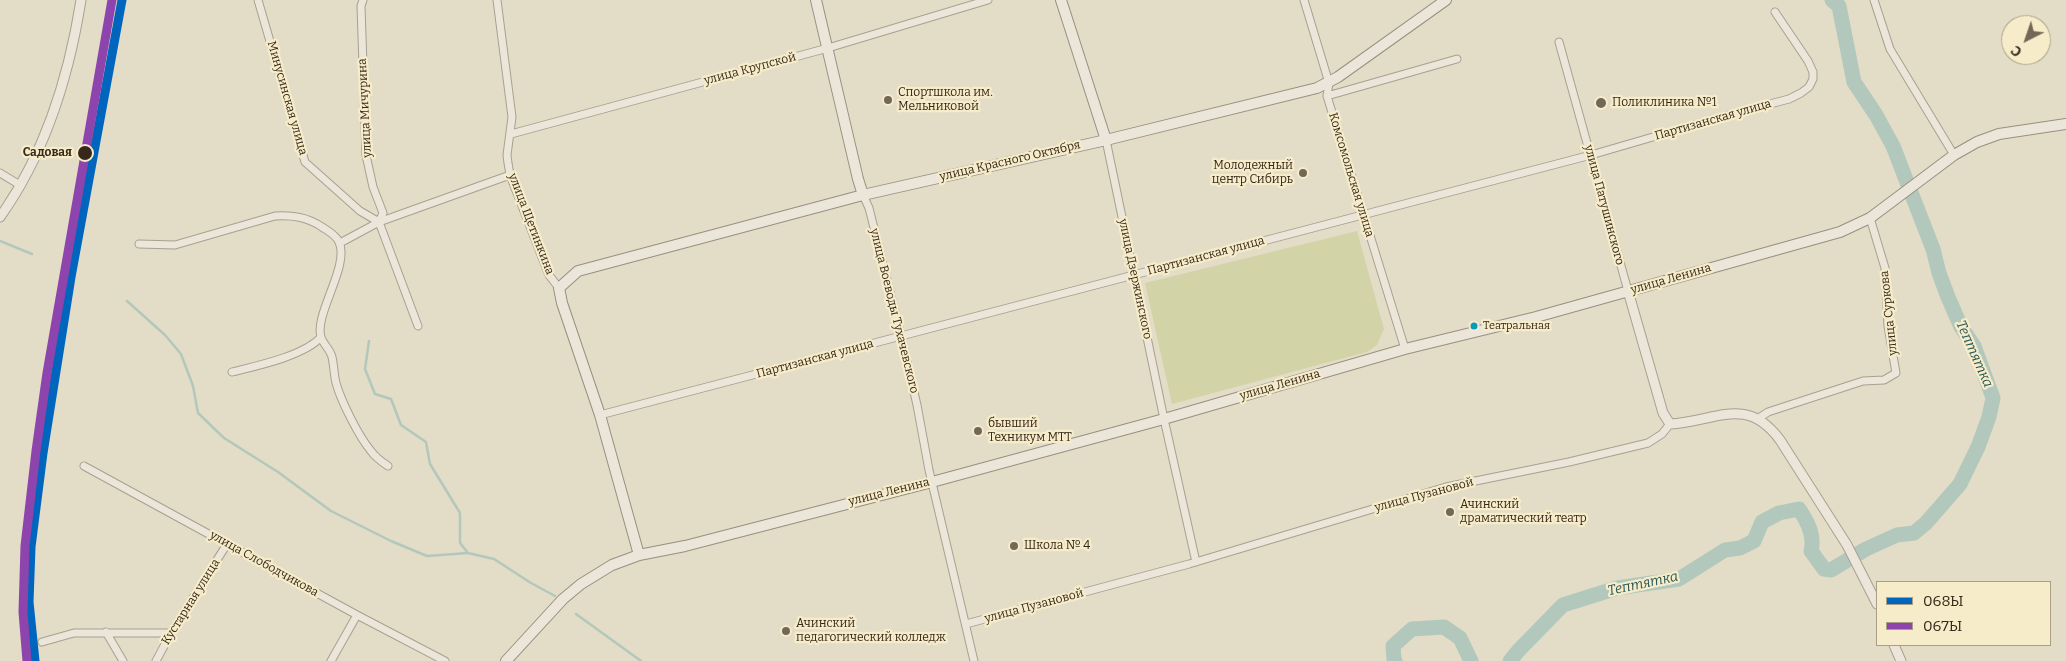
<!DOCTYPE html>
<meta charset="utf-8">
<style>
body{margin:0}
#map{position:relative;width:2066px;height:661px;overflow:hidden;background:#e3dcc7;font-family:Bitter,serif}
canvas{display:block}
.legend{position:absolute;left:1876px;top:581px;width:175px;height:65px;box-sizing:border-box;background:#f7ecca;border:1px solid #aa9e84;margin:0;padding:6px 9px;list-style:none;font-size:15px;color:#36281a}
.legend li{display:flex;align-items:center;gap:10px;height:25px}
.legend b{width:25px;border:1px solid #aa9e84}
.north{position:absolute;left:2001px;top:15px;width:50px;height:50px;box-sizing:border-box;background:#f7ecca;border:1px solid #aa9e84;border-radius:50%;rotate:221deg;font-size:14px;font-weight:700;line-height:20px;text-align:center;color:#36281a}
.north::after{content:'';display:block;margin:auto;width:18px;height:22px;background:#736757;clip-path:polygon(50% 0,100% 100%,50% 72%,0 100%)}
</style>
<div id="map">
<canvas width="2066" height="661"></canvas>
<ul class="legend">
<li><b style="height:6px;background:#0065bd"></b>068Ы</li>
<li><b style="height:6px;background:#8e44ad"></b>067Ы</li>
</ul>
<div class="north">С</div>
</div>
<script>
const ctx = document.querySelector('canvas').getContext('2d');
ctx.lineJoin = 'round';
function paint(path, color) {
  ctx.fillStyle = color;
  ctx.fill(path, 'evenodd');
}
function stroke(path, color, width, dash) {
  ctx.strokeStyle = color;
  ctx.lineWidth = width;
  ctx.lineCap = dash ? 'butt' : 'round';
  ctx.setLineDash(dash || []);
  ctx.stroke(path);
}
function label(font, color, halo, rows, align = 'center') {
  ctx.font = font + ' Bitter,serif';
  ctx.lineWidth = 4.5;
  ctx.setLineDash([]);
  ctx.textBaseline = 'middle';
  ctx.strokeStyle = halo;
  ctx.fillStyle = color;
  for (const [text, x, y, turn = 0] of rows) {
    ctx.save();
    ctx.translate(x, y);
    ctx.rotate((+turn || 0) * Math.PI / 180);
    ctx.textAlign = isNaN(turn) ? turn : align;
    if (halo) ctx.strokeText(text, 0, 0);
    ctx.fillText(text, 0, 0);
    ctx.restore();
  }
}
paint(new Path2D(`
 M 1357,231 L 1384,329 L 1377,345 L 1367,352 L 1172,404 L 1145,283 Z`), '#d2d4a8');
stroke(new Path2D(`
 M 0,241 L 32,254
 M 127,301 L 165,335 L 181,354 L 193,386 L 198,413 L 224,438 L 278,472 L 331,511 L 391,541 L 427,556 L 468,553 L 494,559 L 531,583 L 555,596
 M 369,341 L 365,369 L 375,394 L 391,399 L 401,425 L 426,442 L 430,464 L 460,513 L 460,543 L 468,553
 M 576,614 L 641,661`), '#b3c8bc', 2.5);
stroke(new Path2D(`
 M 1395,661 L 1394,659 L 1393,646 L 1412,629 L 1444,627 L 1460,638 L 1471,661
 M 1510,661 L 1519,650 L 1563,605 L 1617,588 L 1679,579 L 1725,550 L 1740,548 L 1754,541 L 1762,522 L 1779,513 L 1799,509 C 1808,522 1815,536 1811,551 L 1824,569 L 1831,570 L 1866,549 L 1897,535 L 1914,533 L 1926,523 L 1960,484 L 1978,447 L 1989,417 L 1993,398 L 1974,346 L 1961,327 L 1948,297 L 1939,273 L 1933,249 L 1893,146 L 1876,115 L 1854,82 L 1839,6 L 1832,0`), '#b3c8bc', 15);
const minor = new Path2D(`
 M 258,0 L 305,162 L 360,211 L 379,222
 M 363,0 L 361,6 L 366,155 L 373,187 L 383,213 L 379,222 L 418,326
 M 497,0 L 512,117 L 507,155 L 508,163 L 510,175 L 549,275 L 559,288
 M 1304,0 L 1329,83 L 1327,96 L 1405,349
 M 1874,0 L 1890,49 L 1954,155
 M 1559,42 L 1628,291
 M 1327,96 L 1457,59
 M 511,134 L 828,48 L 988,0
 M 1106,140 L 1164,419 L 1196,562
 M 0,173 L 20,185
 M 863,195 L 869,208 L 901,336 L 917,405 L 929,470 L 974,661
 M 340,243 L 379,222 L 510,175
 M 139,244 L 175,245 L 275,216 C 293,215 307,217 322,227 C 328,231 336,235 339,242 C 350,266 314,314 321,337 C 323,344 330,349 332,357 C 334,366 334,375 336,383 C 341,401 359,437 371,451 C 375,457 382,462 388,466
 M 232,372 C 256,366 304,356 321,337
 M 600,415 L 1591,155 L 1732,114 L 1789,99 L 1801,93 L 1809,87 L 1813,79 L 1813,72 L 1808,61 L 1775,12
 M 1759,418 L 1768,412 L 1863,381 L 1884,380 L 1896,373 L 1888,326 L 1885,268 L 1870,218
 M 84,466 L 357,615 L 445,661
 M 966,624 L 1189,564 L 1446,487 L 1569,462 L 1648,443 L 1662,434 L 1670,424
 M 106,632 L 123,661
 M 42,642 L 74,633 L 171,633
 M 156,661 L 171,633 L 227,544
 M 331,661 L 357,615`);
const tertiary = new Path2D(`
 M 0,217 C 45,154 69,76 81,0
 M 1628,291 L 1663,413 L 1670,424 C 1715,422 1746,394 1780,440 L 1847,545 L 1877,604
 M 1894,645 L 1901,661`);
const secondary = new Path2D(`
 M 816,0 L 858,179 L 863,195
 M 1061,0 L 1106,140
 M 639,555 L 600,415 L 562,303 L 559,288 L 578,271 L 863,195 L 1106,140 L 1317,88 L 1338,77 L 1446,0
 M 506,661 L 563,599 L 581,584 L 612,565 L 639,555 L 685,546 L 932,482 L 1164,419 L 1405,349 L 1536,317 L 1840,232 L 1870,218 L 1954,155 L 1977,142 L 1999,134 L 2066,124`);
stroke(minor, '#a8a091', 9);
stroke(tertiary, '#a8a091', 11);
stroke(secondary, '#979081', 12);
stroke(minor, '#ebe6d9', 7);
stroke(tertiary, '#ebe6d9', 9);
stroke(secondary, '#ebe6d9', 10);
stroke(new Path2D(`
 M 35,661 L 29,602 L 31,547 L 43,453 L 71,277 L 122,0`), '#0065bd', 9);
stroke(new Path2D(`
 M 27,661 L 23,612 L 25,546 L 36,451 L 47,373 L 112,0`), '#8e44ad', 9);
for (const [x, y, r, color] of [
 [888,100,5,"#736757"],
 [1601,103,6,"#736757"],
 [85,153,8,"#36281a"],
 [1303,173,5,"#736757"],
 [1474,326,4.5,"#059cbc"],
 [978,431,5,"#736757"],
 [1450,512,5,"#736757"],
 [1014,546,5,"#736757"],
 [786,631,5,"#736757"]
]) {
  const dot = new Path2D();
  dot.arc(x, y, r, 0, 2 * Math.PI);
  ctx.fillStyle = color;
  ctx.fill(dot);
  stroke(dot, '#f7ecca', 2);
}
label('11px', '#36281a', '#f7ecca', [
 ["Театральная",1483,326]
], 'left');
label('12px', '#36281a', '#f7ecca', [
 ["улица Крупской",750,69,-15],
 ["Минусинская улица",287,98,74],
 ["улица Мичурина",365,108,-93],
 ["Партизанская улица",1713,120,-16],
 ["улица Красного Октября",1010,161,-13],
 ["Комсомольская улица",1351,175,73],
 ["улица Патушинского",1604,205,75],
 ["улица Щетинкина",531,224,69],
 ["Партизанская улица",1206,256,-15],
 ["улица Дзержинского",1135,279,78],
 ["улица Ленина",1671,279,-16],
 ["улица Воеводы Тухачевского",894,311,76],
 ["улица Суркова",1889,313,-96],
 ["Партизанская улица",815,359,-15],
 ["улица Ленина",1280,385,-16],
 ["улица Ленина",889,492,-14],
 ["улица Пузановой",1424,495,-15],
 ["улица Слободчикова",264,564,29],
 ["Кустарная улица",191,602,-58],
 ["улица Пузановой",1034,606,-15]
]);
label('12px', '#36281a', '#f7ecca', [
 ["Спортшкола им.",898,93],
 ["Мельниковой",898,107],
 ["Поликлиника №1",1612,103],
 ["Молодежный",1293,166,"right"],
 ["центр Сибирь",1293,180,"right"],
 ["бывший",988,424],
 ["Техникум МТТ",988,438],
 ["Ачинский",1460,505],
 ["драматический театр",1460,519],
 ["Школа № 4",1024,546],
 ["Ачинский",796,624],
 ["педагогический колледж",796,638]
], 'left');
label('bold 12px', '#36281a', '#f7ecca', [
 ["Садовая",72,153]
], 'right');
label('italic 14px', '#285756', '#f7ecca', [
 ["Тептятка",1974,354,66],
 ["Тептятка",1643,584,-12]
]);
</script>
